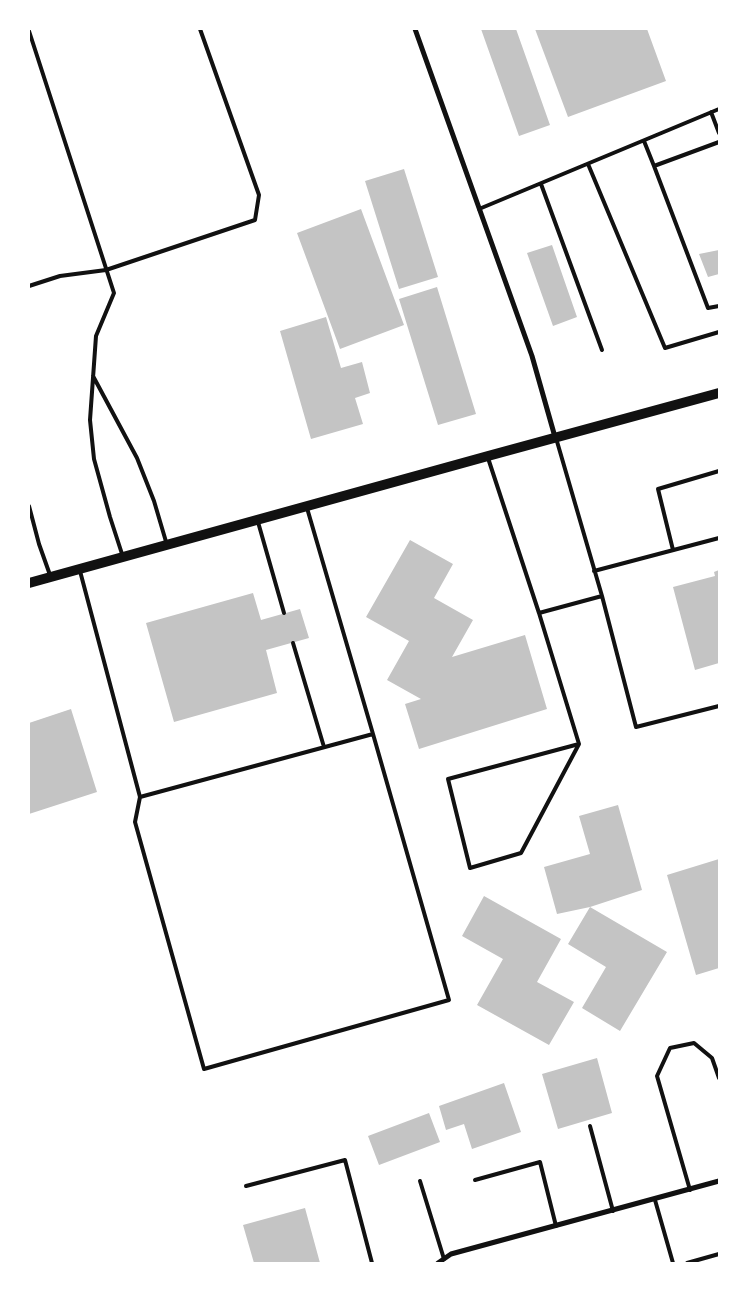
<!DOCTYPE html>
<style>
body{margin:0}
#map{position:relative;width:748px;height:1292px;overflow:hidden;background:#fff;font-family:"Varela Round",sans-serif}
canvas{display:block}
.frame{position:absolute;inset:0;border:30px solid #fff;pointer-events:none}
</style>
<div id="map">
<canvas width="748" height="1292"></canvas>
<div class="frame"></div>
</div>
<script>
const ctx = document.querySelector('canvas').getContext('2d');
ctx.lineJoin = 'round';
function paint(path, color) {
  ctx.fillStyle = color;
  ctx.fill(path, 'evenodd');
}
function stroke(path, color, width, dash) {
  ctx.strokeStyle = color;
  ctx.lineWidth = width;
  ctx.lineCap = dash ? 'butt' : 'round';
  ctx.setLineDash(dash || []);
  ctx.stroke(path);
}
paint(new Path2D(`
 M 481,29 L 516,29 L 550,125 L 519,136 Z
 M 535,29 L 647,29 L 666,81 L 568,117 Z
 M 404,169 L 438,277 L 399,289 L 365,181 Z
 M 361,209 L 404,325 L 340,349 L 297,233 Z
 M 552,245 L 577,317 L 553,326 L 527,253 Z
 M 719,250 L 719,274 L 708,277 L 699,254 Z
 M 437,287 L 476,414 L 438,425 L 399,299 Z
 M 326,317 L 341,368 L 362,362 L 370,393 L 355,398 L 363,424 L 311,439 L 280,331 Z
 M 410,540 L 453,564 L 434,598 L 473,620 L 452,657 L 525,635 L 547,709 L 419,749 L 405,704 L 421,699 L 387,680 L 409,641 L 366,617 Z
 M 719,570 L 719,663 L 695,670 L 673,587 L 715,576 L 714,572 Z
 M 253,593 L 261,620 L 300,609 L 309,638 L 266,650 L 277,693 L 174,722 L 146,623 Z
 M 71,709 L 97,792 L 29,814 L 29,723 Z
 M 618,805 L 642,890 L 590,907 L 667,952 L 620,1031 L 582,1008 L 606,967 L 568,944 L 590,907 L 557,914 L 544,867 L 590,854 L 579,816 Z
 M 719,859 L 719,968 L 696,975 L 667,875 Z
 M 484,896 L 561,939 L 537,982 L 574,1002 L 549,1045 L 477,1005 L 503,959 L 462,936 Z
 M 597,1058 L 612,1113 L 558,1129 L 542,1074 Z
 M 504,1083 L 521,1132 L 472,1149 L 464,1124 L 446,1130 L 439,1106 Z
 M 429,1113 L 440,1142 L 379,1165 L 368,1136 Z
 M 305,1208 L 320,1263 L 254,1263 L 243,1225 Z`), '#c4c4c4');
stroke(new Path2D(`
 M 29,31 L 114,293 L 96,336 L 90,420 L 94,459 L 110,517 L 123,557
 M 711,112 L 719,133
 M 644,141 L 654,166 L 708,308 L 719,306
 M 588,164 L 665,348 L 719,332
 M 654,166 L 719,142
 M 541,184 L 602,350
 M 479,209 L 719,109
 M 29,286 L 60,276 L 106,270 L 255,220 L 259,195 L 200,29
 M 93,376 L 137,458 L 154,501 L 167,545
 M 488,458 L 539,613 L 602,596 L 556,438
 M 29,506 L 39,544 L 50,575
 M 258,522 L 284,613
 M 673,550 L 658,489 L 719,471
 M 80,571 L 140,797 L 373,734 L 307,508
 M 594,571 L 719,538
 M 602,596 L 636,727 L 719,706
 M 539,613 L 579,744 L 448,779 L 470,868 L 521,853 L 579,744
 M 293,643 L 324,747
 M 140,797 L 135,822 L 204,1069 L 449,1000 L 373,734
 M 590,1126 L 613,1211
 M 475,1180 L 540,1162 L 556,1226
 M 420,1181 L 444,1259
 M 246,1186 L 345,1160 L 372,1263
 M 690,1190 L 657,1076 L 670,1048 L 694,1043 L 712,1058 L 719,1078
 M 655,1200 L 673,1263
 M 687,1263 L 719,1254`), '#111', 4);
stroke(new Path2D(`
 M 415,29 L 532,356 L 555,437
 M 438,1263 L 451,1254 L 719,1181`), '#111', 5);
stroke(new Path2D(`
 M 29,583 L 488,456 L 719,393`), '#111', 10);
</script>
